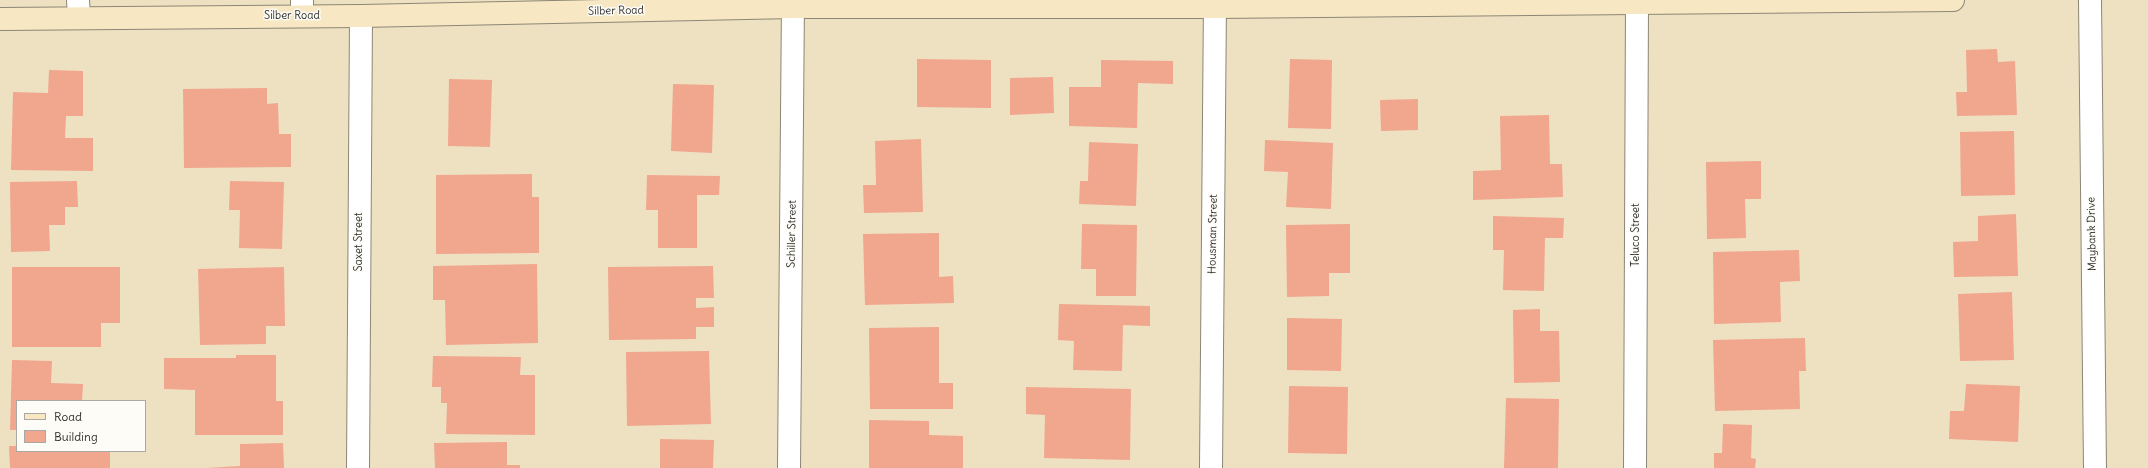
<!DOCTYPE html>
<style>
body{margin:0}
#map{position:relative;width:2148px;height:468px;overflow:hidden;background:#eee1c2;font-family:Delius,sans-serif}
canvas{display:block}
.legend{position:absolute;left:16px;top:400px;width:130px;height:52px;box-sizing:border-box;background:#fdfcf7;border:1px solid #a9a8a5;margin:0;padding:5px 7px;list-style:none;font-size:12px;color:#2b2b2b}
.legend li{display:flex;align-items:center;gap:8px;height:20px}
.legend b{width:20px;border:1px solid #a9a8a5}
</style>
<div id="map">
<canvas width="2148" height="468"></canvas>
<ul class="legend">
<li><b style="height:5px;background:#f7e8c3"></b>Road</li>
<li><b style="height:11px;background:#f1a68e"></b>Building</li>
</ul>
</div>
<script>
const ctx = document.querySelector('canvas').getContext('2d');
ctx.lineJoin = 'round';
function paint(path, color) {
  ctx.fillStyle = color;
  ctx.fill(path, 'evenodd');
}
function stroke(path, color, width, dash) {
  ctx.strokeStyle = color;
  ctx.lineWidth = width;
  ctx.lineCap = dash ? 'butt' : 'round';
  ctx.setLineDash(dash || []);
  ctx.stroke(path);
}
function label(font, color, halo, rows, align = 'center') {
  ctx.font = font + ' Delius,sans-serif';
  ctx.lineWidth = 3;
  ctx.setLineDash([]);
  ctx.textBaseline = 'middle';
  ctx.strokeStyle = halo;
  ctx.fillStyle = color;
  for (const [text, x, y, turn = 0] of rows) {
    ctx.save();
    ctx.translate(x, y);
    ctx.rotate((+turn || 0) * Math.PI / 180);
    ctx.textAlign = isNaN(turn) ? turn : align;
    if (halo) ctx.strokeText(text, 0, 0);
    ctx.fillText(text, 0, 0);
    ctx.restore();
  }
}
paint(new Path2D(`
 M 1997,49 L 1998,62 L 2015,61 L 2017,115 L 1957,116 L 1956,92 L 1967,92 L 1966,50 Z
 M 917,59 L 991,60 L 991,108 L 917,107 Z
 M 1290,59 L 1332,60 L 1331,129 L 1288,128 Z
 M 1101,60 L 1173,61 L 1173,84 L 1138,83 L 1137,128 L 1069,126 L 1069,87 L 1101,87 Z
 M 49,70 L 83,71 L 83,116 L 66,116 L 65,138 L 93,138 L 93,171 L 11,170 L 13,92 L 48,93 Z
 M 1053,77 L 1054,113 L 1010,115 L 1010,78 Z
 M 449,79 L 492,80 L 490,147 L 448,146 Z
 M 673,84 L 714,85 L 712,153 L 671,151 Z
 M 267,88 L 267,104 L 278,103 L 279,134 L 291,134 L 291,167 L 184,168 L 183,89 Z
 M 1418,99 L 1418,130 L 1381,131 L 1380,100 Z
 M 1549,115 L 1550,164 L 1562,164 L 1563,197 L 1473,200 L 1473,171 L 1501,170 L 1500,116 Z
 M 2014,131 L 2015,195 L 1961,196 L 1960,132 Z
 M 921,139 L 923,212 L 864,213 L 863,185 L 876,185 L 875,141 Z
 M 1265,140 L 1333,143 L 1331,209 L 1286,207 L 1288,172 L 1264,171 Z
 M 1089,142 L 1138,144 L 1136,206 L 1079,204 L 1080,181 L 1088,181 Z
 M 1761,161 L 1761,199 L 1745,199 L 1746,238 L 1707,239 L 1706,162 Z
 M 532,174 L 532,197 L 539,197 L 539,253 L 436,254 L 436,175 Z
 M 647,175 L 720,176 L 719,195 L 697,195 L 697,248 L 658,248 L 658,210 L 646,210 Z
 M 77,181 L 78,207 L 65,207 L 65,225 L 49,225 L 50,251 L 11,252 L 10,182 Z
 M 230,181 L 284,182 L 282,249 L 239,248 L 240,210 L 229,210 Z
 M 2016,214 L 2018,276 L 1954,277 L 1953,242 L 1978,241 L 1978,216 Z
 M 1493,216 L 1564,218 L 1563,238 L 1545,238 L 1544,291 L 1503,290 L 1504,250 L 1493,250 Z
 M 1082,224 L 1137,225 L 1136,296 L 1096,296 L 1096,269 L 1081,269 Z
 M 1350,224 L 1350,273 L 1329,273 L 1329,296 L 1287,297 L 1286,225 Z
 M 939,233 L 939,277 L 953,276 L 954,303 L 865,305 L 863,234 Z
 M 1799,250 L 1800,281 L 1780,282 L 1781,322 L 1714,324 L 1713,252 Z
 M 537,264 L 538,343 L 446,345 L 445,300 L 433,300 L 433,266 Z
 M 713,266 L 714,298 L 696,298 L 696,308 L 714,307 L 714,327 L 696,327 L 696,339 L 609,340 L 608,267 Z
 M 12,267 L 120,267 L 120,323 L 101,323 L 101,347 L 12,347 Z
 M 284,267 L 285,326 L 266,326 L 266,344 L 200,345 L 198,269 Z
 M 2012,292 L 2014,360 L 1960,361 L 1958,294 Z
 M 1059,304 L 1150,306 L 1150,326 L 1123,325 L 1122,371 L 1073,370 L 1074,341 L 1058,340 Z
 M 1540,309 L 1540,331 L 1559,331 L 1560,382 L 1514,383 L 1513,310 Z
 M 1287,318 L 1342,319 L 1341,371 L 1287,370 Z
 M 939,327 L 939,383 L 953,383 L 953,409 L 870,409 L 869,328 Z
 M 1805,338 L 1806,371 L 1799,371 L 1800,409 L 1715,411 L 1713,340 Z
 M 709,351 L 711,424 L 627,426 L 626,352 Z
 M 236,355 L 276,355 L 276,401 L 283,401 L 283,435 L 195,435 L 195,390 L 164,389 L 164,358 L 236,358 Z
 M 433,356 L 521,357 L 520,375 L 535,375 L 535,435 L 446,434 L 447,403 L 441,403 L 441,387 L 432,387 Z
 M 12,360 L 52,361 L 51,383 L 83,384 L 82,401 L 17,401 L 17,430 L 10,430 Z
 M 1966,384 L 2020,386 L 2018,442 L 1949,439 L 1950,411 L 1964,411 Z
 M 1289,386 L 1348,387 L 1347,454 L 1288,453 Z
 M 1026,387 L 1131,389 L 1130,460 L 1044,458 L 1045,415 L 1026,414 Z
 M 1506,398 L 1559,399 L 1558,468 L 1504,468 Z
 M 869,420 L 929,421 L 929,435 L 963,436 L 963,468 L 869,468 Z
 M 1723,424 L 1752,425 L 1751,458 L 1756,459 L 1755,468 L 1714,468 L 1714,453 L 1722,453 Z
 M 660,439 L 714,440 L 713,468 L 660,468 Z
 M 507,442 L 507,465 L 520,465 L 520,468 L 435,468 L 434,443 Z
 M 283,443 L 284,468 L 206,468 L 240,466 L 240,444 Z
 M 9,446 L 17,446 L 17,451 L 110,451 L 110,468 L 10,468 Z`), '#f1a68e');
const street = new Path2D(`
 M 78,0 L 79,17
 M 302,0 L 302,15
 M 2090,0 L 2095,468
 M 358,468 L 361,16
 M 789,468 L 793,0
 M 1211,468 L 1215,0
 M 1635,468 L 1637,3`);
const secondary = new Path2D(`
 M 0,19 L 361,16 L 794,7 L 1215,7 L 1953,0`);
stroke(street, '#8c8676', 24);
stroke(secondary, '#8c8676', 24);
stroke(street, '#fff', 22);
stroke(secondary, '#f7e8c3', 22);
label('11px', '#2b2b2b', '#fdfcf7', [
 ["Silber Road",616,11,-1],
 ["Silber Road",292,16],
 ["Schiller Street",792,234,-89],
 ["Housman Street",1213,234,-89],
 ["Maybank Drive",2092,234,-91],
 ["Teluco Street",1636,235,-90],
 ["Saxet Street",359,242,-90]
]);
</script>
